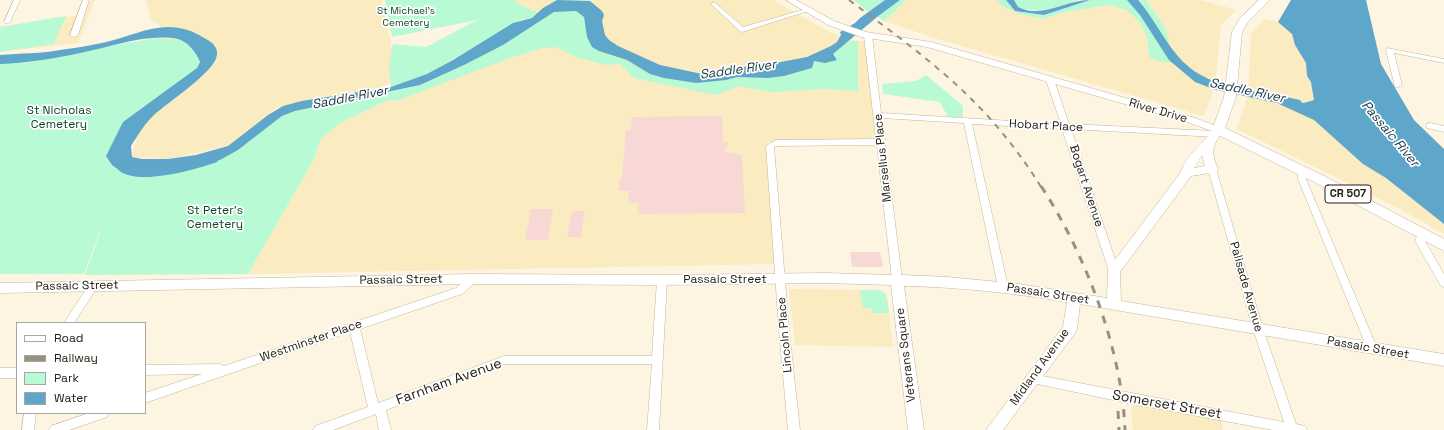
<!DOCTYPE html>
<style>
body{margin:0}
#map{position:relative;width:1444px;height:430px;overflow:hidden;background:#fdf5e1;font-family:"Space Grotesk",sans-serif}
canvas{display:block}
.legend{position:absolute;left:16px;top:322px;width:130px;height:92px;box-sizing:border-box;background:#fff;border:1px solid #a8a6a1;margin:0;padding:5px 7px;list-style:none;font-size:12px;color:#252013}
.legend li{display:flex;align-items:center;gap:8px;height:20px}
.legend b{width:20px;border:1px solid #a8a6a1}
</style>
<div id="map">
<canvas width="1444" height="430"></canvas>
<ul class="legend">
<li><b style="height:5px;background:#fff"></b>Road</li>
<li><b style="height:5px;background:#979180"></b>Railway</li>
<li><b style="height:11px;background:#b8fad4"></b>Park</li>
<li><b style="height:11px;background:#5fa6cb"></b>Water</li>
</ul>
</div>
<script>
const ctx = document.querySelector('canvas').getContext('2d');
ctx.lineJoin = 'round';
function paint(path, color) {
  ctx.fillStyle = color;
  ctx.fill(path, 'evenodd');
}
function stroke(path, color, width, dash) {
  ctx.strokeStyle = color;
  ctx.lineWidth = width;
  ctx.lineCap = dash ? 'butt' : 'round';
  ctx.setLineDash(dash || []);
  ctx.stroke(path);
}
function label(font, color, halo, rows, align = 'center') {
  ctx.font = font + ' "Space Grotesk",sans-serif';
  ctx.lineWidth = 3.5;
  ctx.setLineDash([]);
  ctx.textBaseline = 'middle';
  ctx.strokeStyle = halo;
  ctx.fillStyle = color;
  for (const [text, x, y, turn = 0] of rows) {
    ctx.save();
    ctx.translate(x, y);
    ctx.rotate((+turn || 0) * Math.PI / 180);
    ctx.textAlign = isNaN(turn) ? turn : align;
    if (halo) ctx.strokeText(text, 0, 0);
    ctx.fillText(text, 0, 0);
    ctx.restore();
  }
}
paint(new Path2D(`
 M 83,0 L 95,0 L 78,43 L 0,52 L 0,27 L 81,15 Z
 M 146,0 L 382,0 L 398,80 L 374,90 L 276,108 L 228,146 L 168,159 L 132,157 L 163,28 L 151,19 Z
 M 517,0 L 774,0 L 822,28 L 848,39 L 868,42 L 878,141 L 768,142 L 777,264 L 248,274 L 314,159 L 320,140 L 340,123 L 551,21 L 515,2 Z
 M 906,0 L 997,0 L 1002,6 L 1043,19 L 1064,12 L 1094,7 L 1109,5 L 1119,7 L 1127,10 L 1142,25 L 1148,40 L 1149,58 L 1183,64 L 1171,52 L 1166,29 L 1146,0 L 1201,0 L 1236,10 L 1221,25 L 1215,86 L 1204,116 L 934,38 L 884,21 Z
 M 1264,19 L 1278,22 L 1292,34 L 1295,45 L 1306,63 L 1307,76 L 1311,82 L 1314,100 L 1304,103 L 1279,99 L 1314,120 L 1363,164 L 1386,178 L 1444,224 L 1444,233 L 1442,233 L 1394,206 L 1237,129 L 1248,95 L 1251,33 Z
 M 789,289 L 882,290 L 887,295 L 893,347 L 795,345 Z
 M 1137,400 L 1220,415 L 1223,430 L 1133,430 L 1131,410 Z`), '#faebc1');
paint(new Path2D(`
 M 385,0 L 517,0 L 515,2 L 538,13 L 532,18 L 520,20 L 428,74 L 391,87 L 389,66 L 393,44 L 426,47 L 477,20 L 392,37 Z
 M 854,0 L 885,0 L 868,12 Z
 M 900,0 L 906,0 L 884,21 L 877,16 Z
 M 997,0 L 1006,0 L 1015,11 L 1044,15 L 1090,0 L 1146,0 L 1166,29 L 1171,52 L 1183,64 L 1162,62 L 1149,58 L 1148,40 L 1142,25 L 1127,10 L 1109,5 L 1064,12 L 1043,19 L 1020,14 L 1002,6 Z
 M 1014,0 L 1078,0 C 1055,8 1042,14 1018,7 Z
 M 565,11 L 576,11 L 584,17 L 587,37 L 612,56 L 627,60 L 650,74 L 695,83 L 726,80 L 737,77 L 768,78 L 784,76 L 812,68 L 813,60 L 825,63 L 837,60 L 833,54 L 849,41 L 858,41 L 858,91 L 825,89 L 770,92 L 740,86 L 716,95 L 634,78 L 620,64 L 606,65 L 576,57 L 556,47 L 542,48 L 510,58 L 399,100 L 386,101 L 340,123 L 320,140 L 314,159 L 248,274 L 85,275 L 109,207 L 84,274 L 0,274 L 0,64 L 86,52 L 107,46 L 157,38 L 183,40 L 198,55 L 200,62 L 197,68 L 123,122 L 112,165 L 220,160 L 238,150 L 282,116 L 295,111 L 420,85 L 464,65 L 503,45 L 554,12 Z
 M 66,16 L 54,44 L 0,52 L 0,27 Z
 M 926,75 L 963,106 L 963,117 L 948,117 L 940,102 L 883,94 L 882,84 L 916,81 Z
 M 860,290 C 886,290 886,287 889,313 L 872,313 L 871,308 L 863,308 Z`), '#b8fad4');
paint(new Path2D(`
 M 557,0 L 590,1 L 602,11 L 604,15 L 602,21 L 605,35 L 609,40 L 618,46 L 660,65 L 702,74 L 712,73 L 721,68 L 760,66 L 807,57 L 831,46 L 837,42 L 841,35 L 840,32 L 855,23 L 860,18 L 885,0 L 900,0 L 877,17 L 833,54 L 837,60 L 825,63 L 814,61 L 812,68 L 784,76 L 768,78 L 737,77 L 726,80 L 696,83 L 664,78 L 650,74 L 627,60 L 599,51 L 592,47 L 587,37 L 584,17 L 576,11 L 554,12 L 503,45 L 464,65 L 420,85 L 295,111 L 282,116 L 238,150 L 220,160 L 169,171 L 123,173 L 112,165 L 106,156 L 123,122 L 197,68 L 200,62 C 197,53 187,41 178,39 C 149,33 113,46 85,52 C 57,58 28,63 0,64 L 0,55 C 20,53 40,54 60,50 C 74,48 88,46 102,43 C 141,34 168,14 206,39 C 212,42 218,47 217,55 C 215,72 168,102 154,115 C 145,123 138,135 131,146 L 132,157 L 142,159 L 168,159 L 196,155 L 228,146 L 268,115 L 283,106 L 302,101 L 391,87 L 427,74 L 453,60 L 513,23 L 532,18 L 543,8 Z
 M 1006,0 L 1014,0 L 1018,7 C 1023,9 1028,11 1033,11 C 1053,12 1069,0 1090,0 L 1044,15 L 1015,11 Z
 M 1291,0 L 1366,0 L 1381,64 L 1414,120 L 1444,149 L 1444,224 L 1386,178 L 1363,164 L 1314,120 L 1279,104 L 1279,99 L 1304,103 L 1314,100 L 1311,82 L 1307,76 L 1306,63 L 1295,45 L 1292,34 L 1278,22 Z`), '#5fa6cb');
paint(new Path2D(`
 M 1127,0 L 1138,0 C 1153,17 1162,37 1177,55 C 1205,91 1259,90 1300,100 L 1302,103 L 1300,106 L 1296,107 L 1216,90 L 1195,82 L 1169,60 L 1140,15 Z
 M 212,155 L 217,156 L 219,159 L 217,162 C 198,169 130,189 116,167 L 118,164 C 126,162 144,168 155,168 C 175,167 193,160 212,155 Z`), '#5fa6cb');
paint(new Path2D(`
 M 722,116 L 723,142 L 728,142 L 725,152 L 742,155 L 745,213 L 638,214 L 639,203 L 628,203 L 629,191 L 619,191 L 620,178 L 622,178 L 626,130 L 631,130 L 632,117 Z
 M 531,209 L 553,209 L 548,240 L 525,240 Z
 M 572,211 L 585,211 L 581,237 L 567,237 Z
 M 850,252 L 880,252 L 883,267 L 852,267 Z`), '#f8d8d4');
const street = new Path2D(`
 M 14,0 L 20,0 L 10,22 L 9,23 L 5,23 L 4,22 Z
 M 83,0 L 89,0 L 78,35 L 74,37 L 70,35 Z
 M 714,2 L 743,27 L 806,9 L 808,8 L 811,10 L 742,32 L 740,31 L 712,5 L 711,4 Z
 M 868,34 L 872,36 L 881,113 L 1061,124 L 1046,80 L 1050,78 L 1054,80 L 1069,124 L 1215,131 L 1219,134 L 1215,137 L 1071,129 L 1119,271 L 1117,274 L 1111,274 L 1109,271 L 1062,129 L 972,124 L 1008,287 L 1006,290 L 1000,290 L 998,287 L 964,123 L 882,118 L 902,279 L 900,282 L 894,282 L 892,279 L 877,145 L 777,146 L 774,147 L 789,330 L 800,430 L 788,430 L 779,330 L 766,146 L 776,140 L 876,139 L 864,36 Z
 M 1387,48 L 1444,59 L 1444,63 L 1394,53 L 1402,85 L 1398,87 L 1395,87 L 1386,50 Z
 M 1430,123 L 1444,126 L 1444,132 L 1427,128 L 1426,126 L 1427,124 Z
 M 1212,166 L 1216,169 L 1263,329 L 1296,424 L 1305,426 L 1307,430 L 1273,430 L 1122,402 L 1028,382 L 1027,379 L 1028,376 L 1032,374 L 1284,422 L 1253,329 L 1208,169 Z
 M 1302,168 L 1306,171 L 1306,179 L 1377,348 L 1376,351 L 1372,352 L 1368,351 L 1367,348 L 1298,179 L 1298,171 Z
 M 1422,230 L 1425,231 L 1427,233 L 1425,241 L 1444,274 L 1444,287 L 1441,286 L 1415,241 L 1419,231 Z
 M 473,275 L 476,276 L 478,279 L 476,282 L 462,294 L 360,329 L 378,403 L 504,356 L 652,356 L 657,280 L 659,277 L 665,277 L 667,280 L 659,430 L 647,430 L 652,364 L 504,364 L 386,410 L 391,430 L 379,430 L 376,414 L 333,430 L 313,430 L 315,426 L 368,407 L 350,332 L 145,403 L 145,393 L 202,374 L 145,375 L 145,365 L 220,364 L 224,366 L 456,288 L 470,276 Z
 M 93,282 L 96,283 L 98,286 L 74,323 L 64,323 L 90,283 Z
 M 0,368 L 17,368 L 17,378 L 0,378 Z
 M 24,413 L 36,413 L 34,430 L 22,430 Z
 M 89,413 L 109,413 L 107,417 L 69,430 L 49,430 L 51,426 Z`);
const secondary = new Path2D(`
 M 786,0 L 796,0 L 834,21 L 866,32 L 931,42 L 1195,118 L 1222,128 L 1223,130 C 1213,146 1210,151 1218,169 L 1216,172 L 1191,176 L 1120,272 L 1121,301 L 1444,354 L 1444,366 L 1080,304 L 1077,329 L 1075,333 L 1003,430 L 986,430 L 1063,327 L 1067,302 C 1013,293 959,287 904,286 L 924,430 L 908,430 L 891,285 L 825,283 L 662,285 L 473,284 L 0,293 L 0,283 L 473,274 L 662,275 L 825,273 L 893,275 L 897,274 L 902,275 L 948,277 L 1019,284 L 1107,298 L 1108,271 L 1109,268 L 1181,172 C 1186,154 1202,146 1212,131 L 1187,122 L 927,47 L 861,37 L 828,25 ZM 1202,155 L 1205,166 L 1194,168 Z`);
const primary = new Path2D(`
 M 1259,0 L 1270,0 L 1248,22 L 1242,32 L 1236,97 L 1225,128 L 1324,176 L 1444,239 L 1444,251 L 1314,182 L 1214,133 L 1212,130 L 1224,97 L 1232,32 L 1240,18 Z`);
stroke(street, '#c2b694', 1);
stroke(secondary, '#c2b694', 1);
stroke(primary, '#c2b694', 1);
paint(street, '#fff');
paint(secondary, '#fff');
paint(primary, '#fff');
stroke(new Path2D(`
 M 849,0 C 900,38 952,75 994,123 C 1011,143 1027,164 1041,187`), '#979180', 2, [6, 6]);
stroke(new Path2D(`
 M 1041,186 C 1085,253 1122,349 1125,430
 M 1118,411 L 1119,430`), '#979180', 3, [8, 8]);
label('10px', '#0a432a', '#fff', [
 ["St Michael's",406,11],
 ["Cemetery",406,23]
]);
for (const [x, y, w] of [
 [1348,194,46]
]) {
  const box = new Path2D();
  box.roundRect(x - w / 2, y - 9, w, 18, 3);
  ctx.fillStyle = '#fff';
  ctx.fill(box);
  stroke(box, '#252013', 1);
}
label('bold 11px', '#252013', null, [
 ["CR 507",1348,194]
]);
label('12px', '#0a432a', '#fff', [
 ["St Nicholas",59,111],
 ["Cemetery",59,125],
 ["St Peter's",215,211],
 ["Cemetery",215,225]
]);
label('12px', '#252013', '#fff', [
 ["River Drive",1158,111,16],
 ["Hobart Place",1046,126,3],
 ["Marsellus Place",883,158,-96],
 ["Bogart Avenue",1086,186,72],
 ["Passaic Street",401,280,-1],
 ["Passaic Street",725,280],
 ["Passaic Street",77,286,-1],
 ["Palisade Avenue",1246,287,74],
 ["Passaic Street",1048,294,9],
 ["Lincoln Place",785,335,-95],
 ["Westminster Place",311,341,-19],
 ["Passaic Street",1368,348,10],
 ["Veterans Square",906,355,-97],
 ["Midland Avenue",1040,367,-54]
]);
label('italic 13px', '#153647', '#fff', [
 ["Saddle River",738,70,-8],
 ["Saddle River",1247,91,12],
 ["Saddle River",350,98,-11],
 ["Passaic River",1390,134,50]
]);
label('14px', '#252013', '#fff', [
 ["Farnham Avenue",449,382,-20],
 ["Somerset Street",1167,405,10]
]);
</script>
